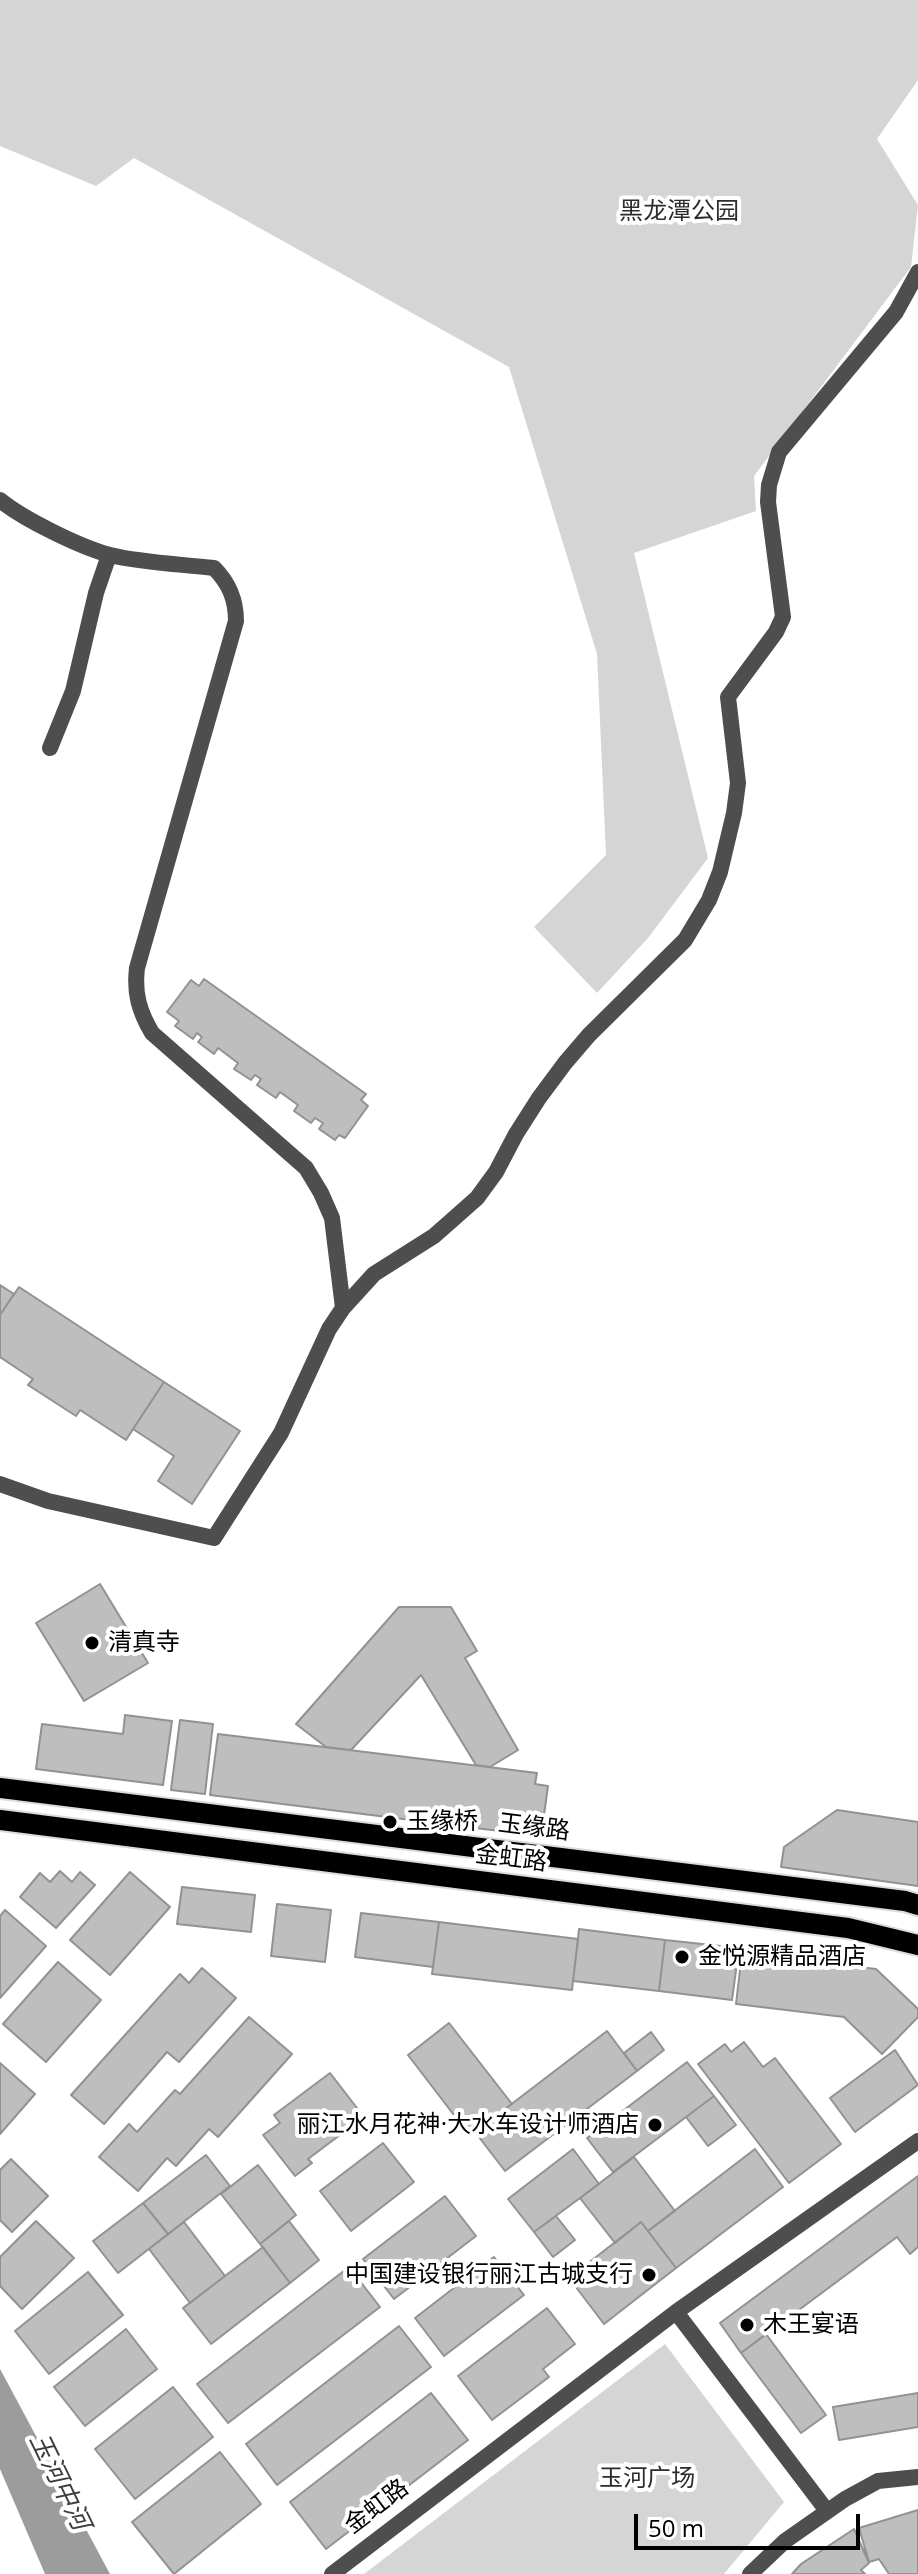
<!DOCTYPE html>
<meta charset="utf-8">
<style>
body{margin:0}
#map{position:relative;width:918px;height:2574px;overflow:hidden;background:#fff;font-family:"Open Sans",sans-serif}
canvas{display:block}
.scale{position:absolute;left:634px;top:2514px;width:226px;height:36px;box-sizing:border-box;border:4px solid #000;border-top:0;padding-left:10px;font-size:24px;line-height:28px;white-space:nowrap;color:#000;-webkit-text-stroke:6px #fff;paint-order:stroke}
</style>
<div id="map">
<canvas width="918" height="2574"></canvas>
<div class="scale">50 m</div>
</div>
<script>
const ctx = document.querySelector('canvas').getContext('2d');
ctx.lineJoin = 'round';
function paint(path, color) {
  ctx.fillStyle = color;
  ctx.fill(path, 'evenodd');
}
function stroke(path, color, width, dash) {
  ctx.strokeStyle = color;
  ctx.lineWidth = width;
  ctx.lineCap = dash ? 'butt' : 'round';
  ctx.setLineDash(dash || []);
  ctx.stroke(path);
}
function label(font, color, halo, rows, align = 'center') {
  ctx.font = font + ' "Open Sans","Noto Sans SC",sans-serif';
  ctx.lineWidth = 8;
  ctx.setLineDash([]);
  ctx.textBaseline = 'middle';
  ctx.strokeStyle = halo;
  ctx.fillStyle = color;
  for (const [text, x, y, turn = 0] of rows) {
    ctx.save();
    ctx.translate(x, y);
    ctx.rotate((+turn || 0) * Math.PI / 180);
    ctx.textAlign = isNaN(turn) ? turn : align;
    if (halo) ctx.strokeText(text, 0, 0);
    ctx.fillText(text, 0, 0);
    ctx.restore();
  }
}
paint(new Path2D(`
 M 0,0 L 918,0 L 918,80 L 877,139 L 918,205 L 911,267 L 754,476 L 756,511 L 634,553 L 708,858 L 648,938 L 597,993 L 534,927 L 606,855 L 597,654 L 509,367 L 134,158 L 96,186 L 0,146 Z
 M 665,2344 L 784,2502 L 724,2574 L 364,2574 Z`), '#d5d5d5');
paint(new Path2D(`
 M 0,2369 L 6,2380 L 110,2574 L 45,2574 L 0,2469 Z`), '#9c9c9c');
const building = new Path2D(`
 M 204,979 L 366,1094 L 361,1100 L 368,1106 L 345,1138 L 339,1135 L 335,1140 L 319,1129 L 323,1123 L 315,1118 L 311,1123 L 294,1111 L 298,1105 L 280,1092 L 276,1098 L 257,1085 L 261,1079 L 255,1075 L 251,1080 L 234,1069 L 238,1063 L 218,1048 L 214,1054 L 198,1042 L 202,1037 L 197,1033 L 193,1039 L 175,1026 L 179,1021 L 167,1012 L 191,980 L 199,986 Z
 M 0,1285 L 14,1294 L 0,1315 Z
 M 19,1287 L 164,1382 L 126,1440 L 80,1410 L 76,1416 L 28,1385 L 33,1379 L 0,1357 L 0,1315 Z
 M 164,1382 L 240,1431 L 192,1504 L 158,1481 L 174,1456 L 133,1429 Z
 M 100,1584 L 148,1663 L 84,1701 L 36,1623 Z
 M 399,1607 L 451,1607 L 477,1651 L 465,1658 L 518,1750 L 490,1767 L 476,1765 L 421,1675 L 351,1750 L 326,1747 L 296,1724 Z
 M 125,1715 L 172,1721 L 163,1785 L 36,1769 L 42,1724 L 123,1734 Z
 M 180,1720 L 213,1724 L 205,1794 L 171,1790 Z
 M 218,1734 L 537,1773 L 535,1784 L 548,1786 L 544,1815 L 566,1818 L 564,1839 L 210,1795 Z
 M 837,1810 L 918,1822 L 918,1886 L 781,1867 L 784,1847 Z
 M 60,1871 L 72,1882 L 80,1872 L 95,1885 L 56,1928 L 20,1897 L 40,1873 L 50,1882 Z
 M 130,1872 L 170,1907 L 110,1975 L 70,1940 Z
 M 182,1887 L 255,1895 L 251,1932 L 177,1924 Z
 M 277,1904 L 331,1910 L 325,1962 L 271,1956 Z
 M 5,1910 L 46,1946 L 0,1998 L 0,1916 Z
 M 361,1913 L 439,1922 L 433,1967 L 355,1957 Z
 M 439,1922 L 578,1939 L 572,1990 L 432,1974 Z
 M 579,1929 L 665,1940 L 659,1991 L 573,1981 Z
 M 665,1940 L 739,1948 L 732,2000 L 659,1991 Z
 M 742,1953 L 876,1969 L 918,2009 L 918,2017 L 882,2054 L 844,2017 L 736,2004 Z
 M 58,1962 L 101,2000 L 46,2062 L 3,2024 Z
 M 202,1968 L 236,1998 L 179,2062 L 167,2052 L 104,2124 L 71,2095 L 180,1974 L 189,1983 Z
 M 249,2017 L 292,2054 L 218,2137 L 209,2129 L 176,2166 L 167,2158 L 138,2191 L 99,2157 L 129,2124 L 137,2132 L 175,2090 L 180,2094 Z
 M 449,2023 L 512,2104 L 470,2136 L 408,2055 Z
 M 607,2031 L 637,2071 L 505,2171 L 475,2132 Z
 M 651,2032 L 664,2050 L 637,2071 L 624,2053 Z
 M 744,2042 L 763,2067 L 775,2058 L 841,2144 L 789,2183 L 698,2064 L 725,2044 L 731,2052 Z
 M 895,2050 L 918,2085 L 855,2132 L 830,2098 Z
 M 687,2062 L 714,2096 L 613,2172 L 587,2138 Z
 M 0,2063 L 35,2094 L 0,2134 Z
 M 330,2073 L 364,2117 L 308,2159 L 312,2163 L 295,2176 L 263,2135 L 280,2123 L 274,2115 Z
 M 714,2096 L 736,2125 L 708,2146 L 686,2117 Z
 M 383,2143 L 414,2182 L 351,2231 L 320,2191 Z
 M 573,2149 L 599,2184 L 534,2232 L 508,2199 Z
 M 755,2149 L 783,2187 L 676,2268 L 648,2231 Z
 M 206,2155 L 230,2186 L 168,2234 L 143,2203 Z
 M 634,2157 L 675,2211 L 648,2231 L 641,2222 L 615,2243 L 580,2198 Z
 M 11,2159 L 48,2196 L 12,2232 L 0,2220 L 0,2170 Z
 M 258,2165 L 296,2215 L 260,2244 L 221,2194 Z
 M 918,2176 L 918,2247 L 910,2254 L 897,2237 L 741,2353 L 720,2323 Z
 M 445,2196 L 476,2236 L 394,2299 L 363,2259 Z
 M 143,2203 L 168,2234 L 118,2273 L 93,2241 Z
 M 556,2216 L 575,2240 L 553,2257 L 534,2232 Z
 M 36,2221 L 74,2258 L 22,2309 L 0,2286 L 0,2257 Z
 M 289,2221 L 319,2260 L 290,2283 L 260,2244 Z
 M 184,2222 L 225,2276 L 190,2303 L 149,2249 Z
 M 641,2222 L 676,2268 L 604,2324 L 569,2278 Z
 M 263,2247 L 290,2283 L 211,2344 L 183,2308 Z
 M 494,2257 L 524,2295 L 444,2356 L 415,2318 Z
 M 349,2267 L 380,2307 L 228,2423 L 197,2384 Z
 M 88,2272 L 123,2315 L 49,2374 L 15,2331 Z
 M 547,2308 L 575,2344 L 543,2369 L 549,2377 L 492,2420 L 458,2376 Z
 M 399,2326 L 431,2367 L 277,2485 L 246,2444 Z
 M 126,2329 L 157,2369 L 85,2426 L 54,2387 Z
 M 766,2334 L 826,2415 L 801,2433 L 741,2353 Z
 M 173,2387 L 213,2437 L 135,2499 L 95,2449 Z
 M 431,2393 L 468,2440 L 326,2549 L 290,2502 Z
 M 918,2393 L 918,2427 L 839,2440 L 833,2407 Z
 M 220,2452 L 261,2504 L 174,2574 L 132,2522 Z
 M 918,2510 L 918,2574 L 889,2574 L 879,2559 L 869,2562 L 859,2528 Z
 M 854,2529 L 869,2563 L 861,2570 L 865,2574 L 792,2574 L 801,2564 Z`);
paint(building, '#bebebe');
stroke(building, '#929292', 2);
const primary = new Path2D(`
 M 0,1788 L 905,1901 L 918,1905
 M 0,1820 L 848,1928 L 918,1945`);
stroke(primary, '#dbdbdb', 24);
stroke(new Path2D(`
 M 0,500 C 23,519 80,547 110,555 C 143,563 180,564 214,568 C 229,583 236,599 236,621 L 137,968 C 134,993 139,1011 152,1033 L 306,1168 L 321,1193 L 332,1218 L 343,1308
 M 50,748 L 73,691 L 96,593 L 109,555
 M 0,1484 L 48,1501 L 214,1538 L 281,1433 L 329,1329 L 343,1308 L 374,1274 L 434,1236 L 477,1198 L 496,1172 L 516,1134 L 539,1098 L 565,1063 L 589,1035 L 685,940 L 709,900 L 720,872 L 734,813 L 738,783 L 728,697 L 776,632 L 783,617 L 768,502 L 769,485 L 779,452 L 896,312 L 918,272
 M 676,2312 L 827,2511
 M 332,2574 L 676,2312 L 918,2141
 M 750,2574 L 785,2541 L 845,2499 L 878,2481 L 918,2477`), '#4e4e4e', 16);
stroke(primary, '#000', 20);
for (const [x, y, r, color] of [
 [92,1643,8,"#000"],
 [390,1822,8,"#000"],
 [682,1957,8,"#000"],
 [655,2125,8,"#000"],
 [649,2275,8,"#000"],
 [747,2325,8,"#000"]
]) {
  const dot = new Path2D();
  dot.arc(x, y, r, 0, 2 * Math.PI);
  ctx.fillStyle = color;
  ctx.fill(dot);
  stroke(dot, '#fff', 3);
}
label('24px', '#2c2c2c', '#fff', [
 ["黑龙潭公园",679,212],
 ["玉河广场",647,2479]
]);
label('24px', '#000', '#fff', [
 ["清真寺",108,1643],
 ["玉缘桥",406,1822],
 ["金悦源精品酒店",698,1957],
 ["丽江水月花神·大水车设计师酒店",639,2125,"right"],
 ["中国建设银行丽江古城支行",633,2275,"right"],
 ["木王宴语",763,2325]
], 'left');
label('24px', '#000', '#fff', [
 ["玉缘路",534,1828,7],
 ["金虹路",511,1859,7],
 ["金虹路",377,2507,-37]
]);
label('italic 26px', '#3d3d3d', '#fff', [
 ["玉河中河",59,2482,64]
]);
</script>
